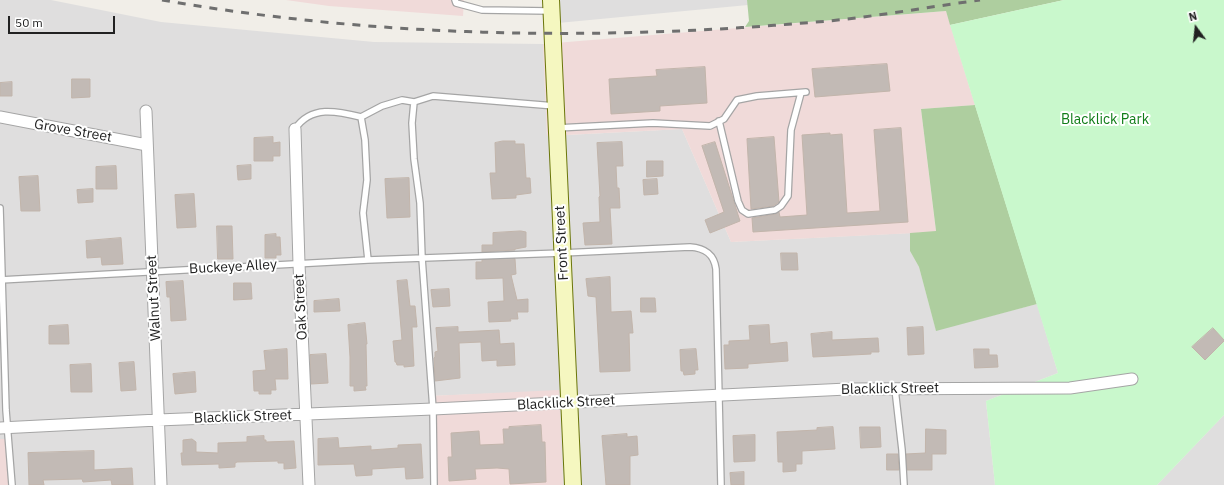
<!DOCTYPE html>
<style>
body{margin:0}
#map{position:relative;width:1224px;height:485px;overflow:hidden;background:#f1eee8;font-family:"IBM Plex Sans",sans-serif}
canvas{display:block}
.north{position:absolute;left:1176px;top:8px;width:40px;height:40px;-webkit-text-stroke:3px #fff;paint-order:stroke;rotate:345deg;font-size:11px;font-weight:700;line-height:16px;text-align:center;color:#212121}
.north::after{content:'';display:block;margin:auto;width:14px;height:18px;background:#212121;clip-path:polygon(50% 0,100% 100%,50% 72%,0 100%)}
.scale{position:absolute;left:8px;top:16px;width:107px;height:18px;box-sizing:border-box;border:2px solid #212121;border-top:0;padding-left:5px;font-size:12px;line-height:14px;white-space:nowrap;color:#212121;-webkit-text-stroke:3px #fff;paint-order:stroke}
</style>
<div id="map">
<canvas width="1224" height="485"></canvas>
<div class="north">N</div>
<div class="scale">50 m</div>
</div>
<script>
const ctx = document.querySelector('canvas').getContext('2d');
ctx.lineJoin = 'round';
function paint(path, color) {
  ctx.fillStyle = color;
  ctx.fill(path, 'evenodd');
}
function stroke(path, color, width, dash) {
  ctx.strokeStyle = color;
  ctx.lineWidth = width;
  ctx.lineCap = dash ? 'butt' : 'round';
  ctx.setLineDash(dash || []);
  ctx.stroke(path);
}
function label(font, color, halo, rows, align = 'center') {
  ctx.font = font + ' "IBM Plex Sans",sans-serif';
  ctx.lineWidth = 4;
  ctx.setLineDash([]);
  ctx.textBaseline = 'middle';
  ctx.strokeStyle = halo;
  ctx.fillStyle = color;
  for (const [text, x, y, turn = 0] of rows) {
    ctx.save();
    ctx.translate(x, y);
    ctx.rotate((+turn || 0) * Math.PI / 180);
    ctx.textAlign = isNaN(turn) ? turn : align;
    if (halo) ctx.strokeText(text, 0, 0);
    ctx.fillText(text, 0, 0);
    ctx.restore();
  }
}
paint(new Path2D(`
 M 0,0 L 51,0 L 161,22 L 374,42 L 543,44 L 547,136 L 682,129 L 731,242 L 910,233 L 910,251 L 919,267 L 936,330 L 1037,304 L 1058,373 L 986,401 L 995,485 L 563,485 L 558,391 L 430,396 L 431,485 L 0,485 Z
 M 557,0 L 747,0 L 748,5 L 558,23 Z
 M 1224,415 L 1224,485 L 1157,485 Z`), '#dfdede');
paint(new Path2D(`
 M 286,0 L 464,0 L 463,16 L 329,6 Z
 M 946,11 L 975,105 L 921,109 L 936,232 L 731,242 L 682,129 L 547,136 L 543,44 Z
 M 559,390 L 563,485 L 431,485 L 429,396 Z
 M 0,439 L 6,439 L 9,485 L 0,485 Z`), '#f0dad9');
paint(new Path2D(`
 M 747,0 L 1064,0 L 950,25 L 946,11 L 745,27 L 749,21 Z
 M 975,105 L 1037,304 L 936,331 L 919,267 L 910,251 L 910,233 L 936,231 L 921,109 Z`), '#aece9f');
paint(new Path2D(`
 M 1064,0 L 1224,0 L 1224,415 L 1157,485 L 995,485 L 986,401 L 1058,373 L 950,25 Z`), '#c9f8cc');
const building = new Path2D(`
 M 887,64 L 890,91 L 815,97 L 812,69 Z
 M 705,67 L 707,103 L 660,106 L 660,111 L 611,114 L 609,79 L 657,76 L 656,70 Z
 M 72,79 L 90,79 L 90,97 L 72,98 Z
 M 12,82 L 12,96 L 0,96 L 0,83 Z
 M 901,128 L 908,222 L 753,232 L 752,218 L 776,214 L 779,212 L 780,217 L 807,215 L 802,135 L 830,133 L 830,135 L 842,134 L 847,213 L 880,211 L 874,130 Z
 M 273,137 L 273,143 L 280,142 L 280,156 L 273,156 L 273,161 L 254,161 L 254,138 Z
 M 774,137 L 779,202 L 773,206 L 751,209 L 747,139 Z
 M 503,141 L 515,141 L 515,144 L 524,144 L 526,178 L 530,178 L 531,193 L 516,195 L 516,198 L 492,199 L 490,173 L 496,173 L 495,143 Z
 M 622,142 L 623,166 L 616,166 L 617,188 L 619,188 L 620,208 L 610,208 L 612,244 L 585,245 L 583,223 L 600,222 L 599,197 L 600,196 L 597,143 Z
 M 715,142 L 740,221 L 710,233 L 705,220 L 724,212 L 702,146 Z
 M 647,161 L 663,161 L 663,176 L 647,177 Z
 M 251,165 L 251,179 L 238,180 L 237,166 Z
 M 116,166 L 117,189 L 96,189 L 96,167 Z
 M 38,176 L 40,211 L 21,211 L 19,177 Z
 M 409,178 L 410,217 L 387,218 L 385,179 Z
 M 657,179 L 658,194 L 644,195 L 643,180 Z
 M 93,189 L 93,202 L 78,203 L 77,190 Z
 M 194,194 L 196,227 L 177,228 L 175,195 Z
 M 217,226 L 232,226 L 233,259 L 218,259 Z
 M 521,231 L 526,232 L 526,247 L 515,249 L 515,250 L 482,252 L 482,245 L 493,245 L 493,233 Z
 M 276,234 L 276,237 L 280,237 L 281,255 L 276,255 L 276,258 L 265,258 L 265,235 Z
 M 121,238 L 123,264 L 102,265 L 101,257 L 87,258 L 86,241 Z
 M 781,253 L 797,253 L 798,270 L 782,270 Z
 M 515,259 L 516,274 L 511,275 L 517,300 L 528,299 L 528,312 L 517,312 L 518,319 L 510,319 L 511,321 L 489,322 L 488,302 L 504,301 L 503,278 L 476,279 L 476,262 L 482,262 L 482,260 Z
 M 610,277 L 611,312 L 631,311 L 633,333 L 629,333 L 630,371 L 600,372 L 596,297 L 588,296 L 586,279 Z
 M 407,280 L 410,306 L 415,306 L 417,327 L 412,327 L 414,366 L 404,367 L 404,365 L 397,365 L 396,362 L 395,362 L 393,341 L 402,340 L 397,281 Z
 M 183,281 L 186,320 L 171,321 L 170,297 L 167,297 L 166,282 Z
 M 234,283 L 251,283 L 252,299 L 234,300 Z
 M 449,289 L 450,306 L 433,307 L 431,290 Z
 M 641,298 L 655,298 L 656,312 L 641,312 Z
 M 339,299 L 340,311 L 314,312 L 314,301 Z
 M 365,323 L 367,344 L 366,344 L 367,386 L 365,386 L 366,390 L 354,391 L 354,386 L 350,386 L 350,357 L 348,325 Z
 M 68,325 L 69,344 L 49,344 L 49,326 Z
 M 769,325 L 770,344 L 787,342 L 788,361 L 748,364 L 748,368 L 725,369 L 724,345 L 729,345 L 729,341 L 750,340 L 749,326 Z
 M 458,327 L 458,332 L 499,330 L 500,344 L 514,343 L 515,365 L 497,366 L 497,360 L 482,361 L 481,342 L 459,343 L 460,378 L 435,381 L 434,358 L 435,357 L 435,352 L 438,351 L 436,328 Z
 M 923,327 L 924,354 L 908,355 L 907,328 Z
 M 1213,328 L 1224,340 L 1224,341 L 1205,360 L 1192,347 Z
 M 832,332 L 832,340 L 878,338 L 879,352 L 871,352 L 871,354 L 813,357 L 811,334 Z
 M 287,349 L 288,379 L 275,379 L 276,390 L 271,390 L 271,394 L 259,394 L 259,391 L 254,391 L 253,371 L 266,370 L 264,351 Z
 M 696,349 L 698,370 L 695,370 L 695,374 L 684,375 L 683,371 L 681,371 L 680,350 Z
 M 974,349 L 989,349 L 989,355 L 997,355 L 998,367 L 975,368 Z
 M 326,354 L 328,383 L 311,384 L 310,355 Z
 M 134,362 L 136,390 L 121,391 L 119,363 Z
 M 91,364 L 92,392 L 71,392 L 70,365 Z
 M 195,372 L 196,392 L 175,394 L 173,374 Z
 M 541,425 L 542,442 L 545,442 L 546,482 L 510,484 L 509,469 L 497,468 L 475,469 L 476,479 L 449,481 L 448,457 L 452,457 L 451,433 L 479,431 L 480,445 L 504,444 L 503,429 L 509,429 L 509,427 Z
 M 833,427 L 835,449 L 802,451 L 802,464 L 796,464 L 796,471 L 783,472 L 783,462 L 778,462 L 777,432 L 817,430 L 817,428 Z
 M 860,427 L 880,427 L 881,447 L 861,448 Z
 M 926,429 L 946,430 L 946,454 L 932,454 L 932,470 L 907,470 L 906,454 L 925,453 Z
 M 627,434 L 627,437 L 637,436 L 638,455 L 630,456 L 630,485 L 606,485 L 602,436 Z
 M 755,435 L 755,461 L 734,462 L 733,436 Z
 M 264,436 L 264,440 L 266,440 L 266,442 L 294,441 L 296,468 L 284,469 L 284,463 L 278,463 L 278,461 L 237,462 L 235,463 L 235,467 L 219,468 L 219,464 L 182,465 L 181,453 L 183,453 L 183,440 L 192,439 L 196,442 L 196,452 L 218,453 L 218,443 L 247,442 L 247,437 Z
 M 338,438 L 339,448 L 371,446 L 371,450 L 398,448 L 398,445 L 421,444 L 423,478 L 406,479 L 405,467 L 372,469 L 372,475 L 356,476 L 354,464 L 318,465 L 318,439 Z
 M 94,451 L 94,470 L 132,468 L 133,485 L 112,485 L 111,480 L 83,482 L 82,479 L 43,480 L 44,485 L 29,485 L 28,453 Z
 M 887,454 L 898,454 L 899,470 L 887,470 Z
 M 744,472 L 744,485 L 731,485 L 730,473 Z`);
paint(building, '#c2bab5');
stroke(building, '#c2b5ab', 1);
const lane = new Path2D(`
 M 455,0 L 456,3 L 482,10 L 550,11
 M 361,117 L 365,140 L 367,180 L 363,213 L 368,260
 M 719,121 L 738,201 L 742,210 L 748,214 L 775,210 L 781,206 L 788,196 L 791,130 L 801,93
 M 557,128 L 653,123 L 710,126 L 724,119 L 737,100 L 757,96 L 806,92
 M 295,129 C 311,105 337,111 361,117 L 382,106 L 402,100 L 414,102
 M 0,208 L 6,410 L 12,485
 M 0,280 L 368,260 L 562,253 L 690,247 C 705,248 714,254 716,269 L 721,485
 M 895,389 L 902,450 L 904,485
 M 434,485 L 433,409 L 422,258 L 420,203 L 414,159 L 412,123 L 414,102 L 433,96 L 555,106`);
const street = new Path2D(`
 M 146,111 L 161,485
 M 0,117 L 147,145
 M 295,129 L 299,264 L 309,485
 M 0,428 L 158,420 L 433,409 L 847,389 L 1070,388 L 1132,379`);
const secondary = new Path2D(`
 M 551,0 L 573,485`);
stroke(lane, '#a5a5a5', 8);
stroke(street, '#a5a5a5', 13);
stroke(secondary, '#6b760a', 18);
stroke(lane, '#fff', 5.5);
stroke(street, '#fff', 11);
stroke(secondary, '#f5f7c0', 16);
stroke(new Path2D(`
 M 162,0 C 374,37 590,41 804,23 C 863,19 921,8 980,0`), '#6f6f6f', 3, [8, 8]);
label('14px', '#117d19', '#fff', [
 ["Blacklick Park",1105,120]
]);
label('14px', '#212121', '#fff', [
 ["Grove Street",73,131,10],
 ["Front Street",562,243,-93],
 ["Buckeye Alley",233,267,-3],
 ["Walnut Street",154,298,-93],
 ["Oak Street",301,307,-93],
 ["Blacklick Street",890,389,-1],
 ["Blacklick Street",566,403,-3],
 ["Blacklick Street",243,417,-2]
]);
</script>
